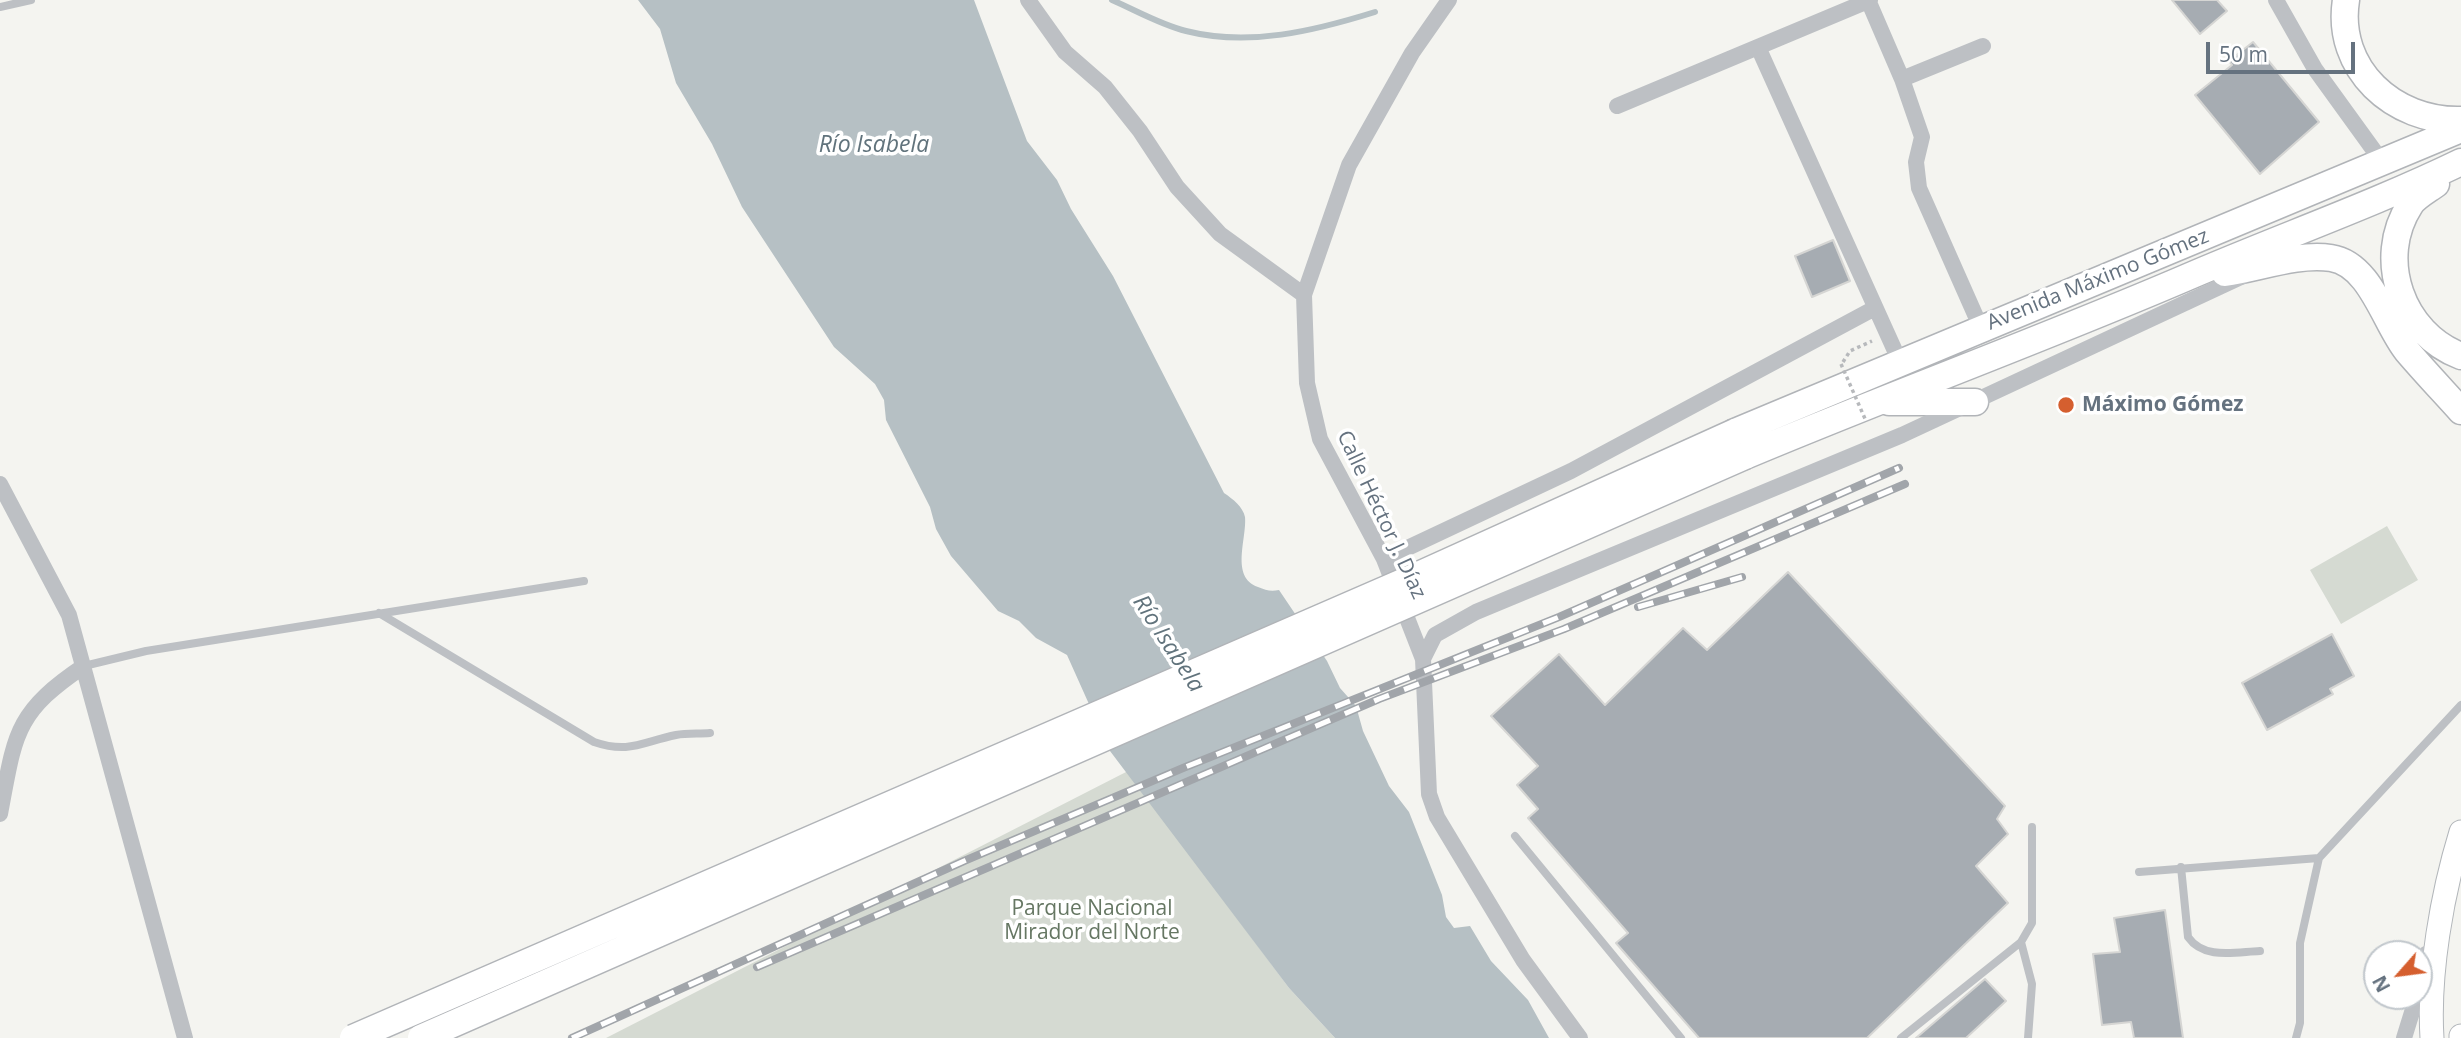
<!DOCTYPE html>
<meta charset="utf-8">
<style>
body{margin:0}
#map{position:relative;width:2461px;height:1038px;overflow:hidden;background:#f4f4f0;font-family:"Open Sans",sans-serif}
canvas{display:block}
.north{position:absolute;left:2363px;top:940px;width:70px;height:70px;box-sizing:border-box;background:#fff;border:2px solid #c1c7cc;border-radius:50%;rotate:242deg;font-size:19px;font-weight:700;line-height:28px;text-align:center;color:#65727f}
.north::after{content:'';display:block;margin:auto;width:24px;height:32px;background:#d55f2f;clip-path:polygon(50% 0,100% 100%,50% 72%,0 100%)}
.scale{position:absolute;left:2206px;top:42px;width:149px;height:32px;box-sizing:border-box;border:4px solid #65727f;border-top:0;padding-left:9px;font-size:21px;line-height:24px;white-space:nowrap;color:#65727f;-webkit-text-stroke:5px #fff;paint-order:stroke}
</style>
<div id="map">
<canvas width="2461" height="1038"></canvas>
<div class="north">N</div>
<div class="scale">50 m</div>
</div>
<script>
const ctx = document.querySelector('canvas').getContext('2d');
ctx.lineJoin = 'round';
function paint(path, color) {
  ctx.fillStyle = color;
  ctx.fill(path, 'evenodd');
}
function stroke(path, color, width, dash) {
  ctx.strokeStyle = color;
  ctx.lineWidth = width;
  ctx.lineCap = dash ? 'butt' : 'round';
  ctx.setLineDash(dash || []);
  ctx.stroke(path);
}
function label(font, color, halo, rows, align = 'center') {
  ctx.font = font + ' "Open Sans",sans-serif';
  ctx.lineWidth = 7;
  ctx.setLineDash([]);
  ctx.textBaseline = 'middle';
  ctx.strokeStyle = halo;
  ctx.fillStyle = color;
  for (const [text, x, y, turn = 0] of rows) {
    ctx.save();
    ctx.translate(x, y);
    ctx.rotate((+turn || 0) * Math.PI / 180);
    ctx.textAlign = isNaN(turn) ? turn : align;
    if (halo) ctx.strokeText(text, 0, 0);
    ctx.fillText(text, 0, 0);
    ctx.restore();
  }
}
paint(new Path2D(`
 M 2387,526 L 2418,580 L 2341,624 L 2310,570 Z
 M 1128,771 L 1289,988 L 1335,1038 L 606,1038 Z`), '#d5dad2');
paint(new Path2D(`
 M 638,0 L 974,0 L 1027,141 L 1057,180 L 1071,209 L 1113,276 L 1224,493 C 1233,499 1243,507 1245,517 C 1247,539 1230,577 1258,587 C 1266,590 1270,592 1279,590 L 1327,661 L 1340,688 L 1356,706 L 1363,731 L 1389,786 L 1409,812 L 1442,895 L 1446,917 L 1454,928 L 1470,926 L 1491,961 L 1528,1000 L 1549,1038 L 1335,1038 L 1289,988 L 1110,751 L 1067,655 L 1036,638 L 1019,621 L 998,611 L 951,556 L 936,529 L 930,507 L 886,420 L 884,400 L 875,384 L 834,347 L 742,207 L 712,144 L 676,83 L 660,29 Z`), '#b6c0c4');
stroke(new Path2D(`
 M 1112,0 C 1135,10 1161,25 1186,31 C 1249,47 1314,31 1375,12`), '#b6c0c4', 6);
const building = new Path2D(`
 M 2172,0 L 2217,0 L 2227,11 L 2200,34 Z
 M 2253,42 L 2319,122 L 2260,174 L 2195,95 L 2232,65 L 2229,61 Z
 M 1833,240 L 1850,281 L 1812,297 L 1795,256 Z
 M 1788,572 L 2005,806 L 1997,819 L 2008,834 L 1976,866 L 2008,903 L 1867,1038 L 1699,1038 L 1616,943 L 1628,933 L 1528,818 L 1538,809 L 1517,785 L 1538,766 L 1491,716 L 1559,654 L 1605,705 L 1683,628 L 1707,650 Z
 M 2332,634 L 2354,676 L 2330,689 L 2333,694 L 2267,730 L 2242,683 Z
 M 2165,910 L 2183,1038 L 2134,1038 L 2131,1022 L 2102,1025 L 2093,954 L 2120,952 L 2114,918 Z
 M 1985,979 L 2006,1001 L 1966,1038 L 1916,1038 Z`);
paint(building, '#a6acb2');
stroke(building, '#d5d5d3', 2);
const secondary = new Path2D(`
 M 2432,1038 C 2428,974 2442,894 2461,832
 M 2461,1038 L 2461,1036`);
const primary = new Path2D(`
 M 2346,0 C 2335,69 2394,122 2461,120
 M 2436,184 C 2428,190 2415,197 2410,205 C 2375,259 2402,334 2461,356
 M 2225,273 C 2259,268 2298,253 2331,258 C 2371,264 2385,324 2407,351 C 2424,371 2443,391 2461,411
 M 1889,402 L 1975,402
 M 1735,432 L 2461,129
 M 1745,456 C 1890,395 2038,341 2183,279 C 2275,239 2370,206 2461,162`);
stroke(secondary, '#b2b6ba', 25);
stroke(primary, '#b1b4b8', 29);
stroke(new Path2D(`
 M 1843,362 L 1850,351 L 1872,341`), '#b7b9bc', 3.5, [3.5, 3.5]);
stroke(new Path2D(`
 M 0,7 L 31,0
 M 379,613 L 594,742 C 629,754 642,742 676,735 C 687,733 699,734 710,733
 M 84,666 L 146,651 L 584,581
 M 1515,836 L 1681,1038
 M 2181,867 L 2188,937 C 2204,960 2235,952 2260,951
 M 2139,872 L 2319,858
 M 2021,942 L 2032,984 L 2028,1038
 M 1901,1038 L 2021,942 L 2032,923 L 2032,827
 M 2296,1038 L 2300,1023 L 2300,943 L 2319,858 L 2461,705`), '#bdc0c4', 8);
stroke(new Path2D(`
 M 1028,0 L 1065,52 L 1105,87 L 1140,131 L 1177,187 L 1220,234 L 1304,295
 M 1449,0 L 1412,53 L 1349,165 L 1304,295 L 1307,383 L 1320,439 L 1384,559 L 1423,659 L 1429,794 L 1437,817 L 1523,960 L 1580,1038
 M 1868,0 L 1902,79 L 1922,137 L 1916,162 L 1919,188 L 1981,328
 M 2276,0 L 2315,69 L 2383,163
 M 1758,47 L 1900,362
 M 1902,79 L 1983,46
 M 1617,106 L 1870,0
 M 0,484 L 69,615 L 185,1038
 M 1384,559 L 1571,471 L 1875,308
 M 1423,659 L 1435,635 L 1476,612 L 1902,435 L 2243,276
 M 0,814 C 15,735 14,713 84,666
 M 2419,987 L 2426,954
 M 2404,1038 L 2417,996`), '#bdc0c4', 16);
stroke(secondary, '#fff', 23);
stroke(primary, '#fff', 26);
const rail = new Path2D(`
 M 1638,607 L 1742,577
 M 757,967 L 1379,699 L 1564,629 L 1905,484
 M 572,1038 L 964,861 L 1183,768 L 1559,617 L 1899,468`);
stroke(rail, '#a1a5aa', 8);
stroke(rail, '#fff', 5, [16]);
const primaryBridge = new Path2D(`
 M 353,1038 L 1412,578 L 1735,432
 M 421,1038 L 1745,456`);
stroke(primaryBridge, '#b1b4b8', 29, []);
stroke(new Path2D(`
 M 1841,364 L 1866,421`), '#b7b9bc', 3.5, [3.5, 3.5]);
stroke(primaryBridge, '#fff', 26);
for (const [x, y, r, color] of [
 [2066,405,9,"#d55f2f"]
]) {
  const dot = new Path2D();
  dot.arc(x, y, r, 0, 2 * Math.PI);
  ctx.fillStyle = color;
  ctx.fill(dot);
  stroke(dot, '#fff', 2.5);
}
label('21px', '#65727f', '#fff', [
 ["Avenida Máximo Gómez",2098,280,-22],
 ["Calle Héctor J. Díaz",1381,515,65]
]);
label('bold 21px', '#65727f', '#fff', [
 ["Máximo Gómez",2082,405]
], 'left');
label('21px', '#667763', '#fff', [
 ["Parque Nacional",1092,909],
 ["Mirador del Norte",1092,933]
]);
label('italic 23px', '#61737c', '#fff', [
 ["Río Isabela",874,145],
 ["Río Isabela",1168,644,57]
]);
</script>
